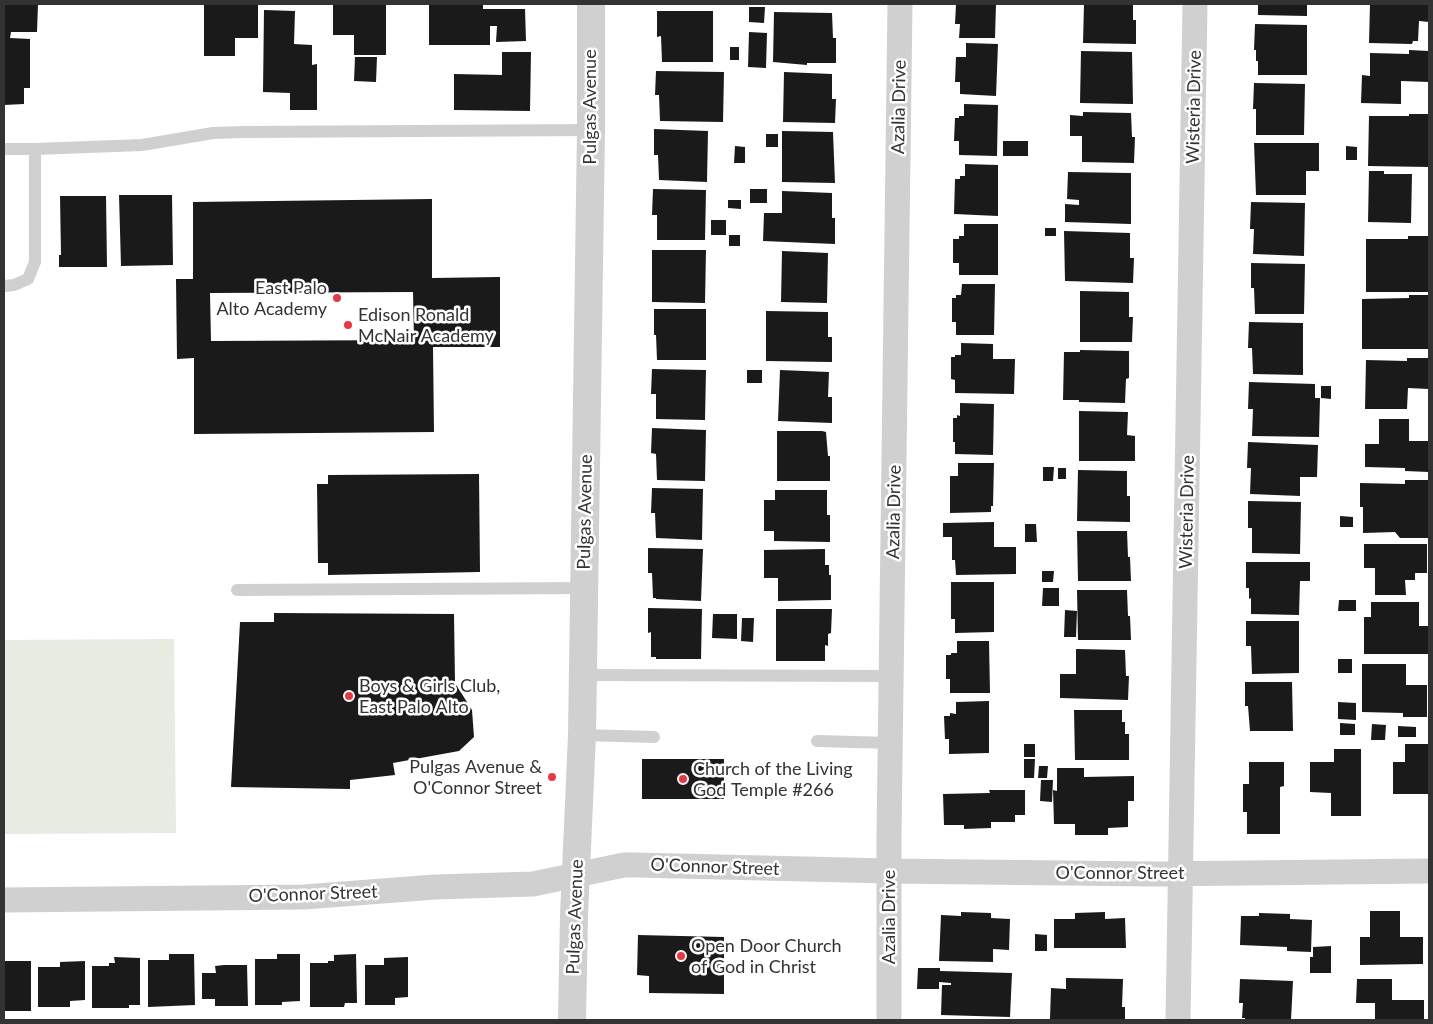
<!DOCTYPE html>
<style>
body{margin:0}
#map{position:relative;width:1433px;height:1024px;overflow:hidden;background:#fff;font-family:Lato,sans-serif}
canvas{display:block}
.frame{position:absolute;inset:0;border:5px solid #333;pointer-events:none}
</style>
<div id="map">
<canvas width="1433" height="1024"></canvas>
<div class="frame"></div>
</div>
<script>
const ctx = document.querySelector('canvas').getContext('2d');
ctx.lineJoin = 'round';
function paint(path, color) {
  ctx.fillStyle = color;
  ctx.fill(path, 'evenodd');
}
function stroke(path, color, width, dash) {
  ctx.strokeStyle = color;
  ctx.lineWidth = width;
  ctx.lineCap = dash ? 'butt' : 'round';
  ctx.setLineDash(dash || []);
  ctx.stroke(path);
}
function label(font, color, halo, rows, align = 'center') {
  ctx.font = font + ' Lato,sans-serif';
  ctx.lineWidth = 5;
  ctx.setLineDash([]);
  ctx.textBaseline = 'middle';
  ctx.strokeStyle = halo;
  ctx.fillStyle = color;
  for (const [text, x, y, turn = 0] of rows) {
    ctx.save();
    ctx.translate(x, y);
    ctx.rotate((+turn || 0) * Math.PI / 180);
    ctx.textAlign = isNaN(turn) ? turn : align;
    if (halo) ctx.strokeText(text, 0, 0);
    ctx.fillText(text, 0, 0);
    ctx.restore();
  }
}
paint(new Path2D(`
 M 174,639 L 176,833 L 4,834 L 4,640 Z`), '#e6ecdf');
paint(new Path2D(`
 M 4,4 L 38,4 L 37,32 L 11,32 L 10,38 L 30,39 L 30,88 L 24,88 L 24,104 L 4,105 Z
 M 204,4 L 258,4 L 258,38 L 235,38 L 235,56 L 204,56 Z
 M 333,4 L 386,4 L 386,55 L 354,55 L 354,35 L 333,35 Z
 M 429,4 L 483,4 L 483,9 L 525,9 L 526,41 L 496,42 L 497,26 L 490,26 L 490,45 L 429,45 Z
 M 956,4 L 996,4 L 995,38 L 959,38 L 960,24 L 955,24 Z
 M 1084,4 L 1133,4 L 1133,20 L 1136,20 L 1136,44 L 1083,43 Z
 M 1258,4 L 1307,4 L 1307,16 L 1258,15 Z
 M 1370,4 L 1429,4 L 1429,22 L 1419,21 L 1418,41 L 1413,41 L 1412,44 L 1369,43 Z
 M 749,7 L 765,7 L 764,23 L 749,22 Z
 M 264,10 L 295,11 L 294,44 L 312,45 L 312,65 L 317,64 L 317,110 L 290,110 L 290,93 L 263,92 Z
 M 657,11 L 713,11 L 713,62 L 662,62 L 661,36 L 657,37 Z
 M 774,12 L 832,13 L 833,38 L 836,38 L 836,63 L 807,63 L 807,65 L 773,62 Z
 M 1255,24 L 1307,25 L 1307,75 L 1258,75 L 1258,61 L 1256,61 L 1256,50 L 1254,50 Z
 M 749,32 L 767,33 L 766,68 L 748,67 Z
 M 966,43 L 998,44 L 996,96 L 960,94 L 960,82 L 955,82 L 956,57 L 966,57 Z
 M 730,47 L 739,47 L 739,60 L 730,60 Z
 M 1409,50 L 1429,51 L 1429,82 L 1401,81 L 1401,104 L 1361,103 L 1362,75 L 1370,76 L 1370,53 L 1409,54 Z
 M 1081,51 L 1132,52 L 1133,104 L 1080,103 Z
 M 502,52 L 531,52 L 530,111 L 454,110 L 454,74 L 502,75 Z
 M 355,57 L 377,57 L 376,82 L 354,81 Z
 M 656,71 L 724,72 L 723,122 L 660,121 L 659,95 L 655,95 Z
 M 784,72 L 832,74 L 832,99 L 836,99 L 835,123 L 783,122 Z
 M 1254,83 L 1305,84 L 1304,135 L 1256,135 L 1256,109 L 1253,109 Z
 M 964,104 L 998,105 L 997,156 L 959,155 L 959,141 L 954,141 L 955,118 L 959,118 L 959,116 L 964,116 Z
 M 1083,112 L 1131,113 L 1132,137 L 1135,137 L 1134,163 L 1082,162 L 1082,136 L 1070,136 L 1070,115 L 1083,116 Z
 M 1409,114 L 1429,114 L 1429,167 L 1368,166 L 1369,116 L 1409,116 Z
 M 654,129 L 708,131 L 707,182 L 659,180 L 658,155 L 654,155 Z
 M 782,131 L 833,132 L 835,183 L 782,182 Z
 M 766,134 L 778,134 L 778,147 L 766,147 Z
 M 1003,141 L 1028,141 L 1028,156 L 1003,156 Z
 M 1254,143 L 1319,143 L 1319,171 L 1306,171 L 1306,195 L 1256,195 Z
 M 735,146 L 745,147 L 745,163 L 734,163 Z
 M 1346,146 L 1357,147 L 1357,160 L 1346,160 Z
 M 965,164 L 998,165 L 998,216 L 954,214 L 955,179 L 960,179 L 960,176 L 965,176 Z
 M 1369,171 L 1384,171 L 1384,174 L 1412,174 L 1411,223 L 1368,222 Z
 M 1068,172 L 1131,173 L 1131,224 L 1065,222 L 1065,204 L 1079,205 L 1079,200 L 1067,199 Z
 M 653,189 L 706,190 L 705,240 L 657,240 L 657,215 L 652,215 Z
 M 750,189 L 767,189 L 767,203 L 750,203 Z
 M 782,191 L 832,193 L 832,218 L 835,218 L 835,244 L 763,241 L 764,213 L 782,213 Z
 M 119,195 L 172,195 L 173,265 L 121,266 Z
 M 60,196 L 106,196 L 107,267 L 59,267 L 59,255 L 61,255 Z
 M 432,199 L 432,278 L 500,277 L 500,347 L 433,347 L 434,432 L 194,434 L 194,358 L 177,359 L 176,279 L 193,279 L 193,202 ZM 413,292 L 414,340 L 211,341 L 210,293 Z
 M 728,200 L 741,200 L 741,209 L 728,208 Z
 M 1251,202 L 1305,203 L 1304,256 L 1253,254 L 1254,229 L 1250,229 Z
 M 711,220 L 726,220 L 726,235 L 711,235 Z
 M 964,224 L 998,224 L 998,275 L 959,275 L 959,263 L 953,263 L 953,239 L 959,239 L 959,236 L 964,236 Z
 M 1045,228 L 1056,228 L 1056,236 L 1045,236 Z
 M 1064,231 L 1130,233 L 1130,258 L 1134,258 L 1133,283 L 1065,281 Z
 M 729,235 L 740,235 L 740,246 L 729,246 Z
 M 1408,236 L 1429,236 L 1429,292 L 1366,292 L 1366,239 L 1408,239 Z
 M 652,250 L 706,250 L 705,303 L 652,302 Z
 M 782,251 L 828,253 L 827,303 L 781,302 Z
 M 1251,263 L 1305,264 L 1304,314 L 1255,314 L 1254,288 L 1251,288 Z
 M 962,284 L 995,284 L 994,335 L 956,335 L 956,322 L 952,322 L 952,298 L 956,298 L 956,295 L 961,295 Z
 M 1080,291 L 1129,292 L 1129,317 L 1133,317 L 1132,342 L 1080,342 Z
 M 1409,295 L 1429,295 L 1429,349 L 1362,349 L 1362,299 L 1409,298 Z
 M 654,309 L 706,309 L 706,360 L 657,360 L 656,335 L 654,335 Z
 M 766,311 L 828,312 L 828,337 L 832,337 L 832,362 L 766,361 Z
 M 1249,322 L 1303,323 L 1303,375 L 1253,374 L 1252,348 L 1248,348 Z
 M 961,343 L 993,344 L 993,359 L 1015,359 L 1014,394 L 955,393 L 955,380 L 951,379 L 951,357 L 955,357 L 955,355 L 961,355 Z
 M 1080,350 L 1129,351 L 1129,378 L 1126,379 L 1125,403 L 1079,402 L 1079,400 L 1063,400 L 1064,352 L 1080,352 Z
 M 1407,358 L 1429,358 L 1429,389 L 1408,388 L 1407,409 L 1365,409 L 1366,360 L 1407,361 Z
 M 652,369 L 706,370 L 705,420 L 656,419 L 656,394 L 651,394 Z
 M 747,370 L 762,370 L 762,383 L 747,383 Z
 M 780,370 L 829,372 L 828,397 L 832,397 L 832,423 L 778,421 Z
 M 1249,382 L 1315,384 L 1315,398 L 1320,398 L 1319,437 L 1252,436 L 1253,409 L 1248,409 Z
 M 1321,386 L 1331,386 L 1331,399 L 1321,398 Z
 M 960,403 L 994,404 L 993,455 L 955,454 L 955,442 L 953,442 L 953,418 L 957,418 L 957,415 L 960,416 Z
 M 1079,411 L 1128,412 L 1127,435 L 1135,436 L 1135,461 L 1079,461 Z
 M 1379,419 L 1409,419 L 1409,441 L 1429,441 L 1429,472 L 1405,471 L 1405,468 L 1365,467 L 1365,444 L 1379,444 Z
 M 652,428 L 706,430 L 705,481 L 657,480 L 656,454 L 651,453 Z
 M 777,431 L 822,431 L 826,432 L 828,456 L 830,456 L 830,481 L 777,481 Z
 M 1248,442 L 1318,445 L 1317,477 L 1300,477 L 1300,496 L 1250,494 L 1251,468 L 1247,468 Z
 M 958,463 L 994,463 L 993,506 L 991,506 L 991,512 L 950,513 L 950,476 L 958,476 Z
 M 1043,467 L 1054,467 L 1053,481 L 1043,481 Z
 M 1058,468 L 1066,468 L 1066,479 L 1058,479 Z
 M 1078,470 L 1127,471 L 1127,496 L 1130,496 L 1130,522 L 1077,521 Z
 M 479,474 L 480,572 L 328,575 L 328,563 L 318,563 L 317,484 L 328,484 L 328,475 Z
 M 1405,480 L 1429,480 L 1429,538 L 1400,538 L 1395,532 L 1363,533 L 1363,507 L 1360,507 L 1360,483 L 1405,484 Z
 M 652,488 L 703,489 L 702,540 L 656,538 L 655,513 L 651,513 Z
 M 775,490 L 827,490 L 827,515 L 830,515 L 830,542 L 774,541 L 774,531 L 764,531 L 764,500 L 775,500 Z
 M 1248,501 L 1301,502 L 1300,554 L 1252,553 L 1252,528 L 1248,528 Z
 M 1340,516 L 1353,517 L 1353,527 L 1340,527 Z
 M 994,522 L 994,547 L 1016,547 L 1016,574 L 956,575 L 955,560 L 952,560 L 952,537 L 943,537 L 943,523 Z
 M 1025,524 L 1036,524 L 1037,542 L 1025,542 Z
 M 1077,531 L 1127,531 L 1128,557 L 1130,557 L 1131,581 L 1078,581 Z
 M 1364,544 L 1427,544 L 1427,573 L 1415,573 L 1415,580 L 1405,580 L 1406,595 L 1375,595 L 1375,568 L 1364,568 Z
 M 648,548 L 703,549 L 701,601 L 656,599 L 656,598 L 653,598 L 652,573 L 648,573 Z
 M 825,549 L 825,565 L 829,565 L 829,575 L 831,575 L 831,600 L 778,601 L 778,578 L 764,578 L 764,550 Z
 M 1246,562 L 1310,562 L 1310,581 L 1300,581 L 1299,615 L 1251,614 L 1251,598 L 1249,599 L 1249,588 L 1246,588 Z
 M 1042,571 L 1054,571 L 1053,582 L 1042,582 Z
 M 951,582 L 994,582 L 994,632 L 955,633 L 955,619 L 951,619 Z
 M 1043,588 L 1059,588 L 1059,606 L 1042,606 Z
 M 1077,590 L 1127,590 L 1128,616 L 1130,616 L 1131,640 L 1078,640 Z
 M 1339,600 L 1356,600 L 1356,611 L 1338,611 Z
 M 1371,602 L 1419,602 L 1419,626 L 1429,626 L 1429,654 L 1364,654 L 1364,617 L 1371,617 Z
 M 648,608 L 702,609 L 701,659 L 656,659 L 656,657 L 651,657 L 651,632 L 648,633 Z
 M 776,609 L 832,609 L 831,633 L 828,634 L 828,646 L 825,645 L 825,661 L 776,661 Z
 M 1065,610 L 1077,611 L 1076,637 L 1064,637 Z
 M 274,613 L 454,614 L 455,683 L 472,710 L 474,737 L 459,751 L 393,763 L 395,775 L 350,780 L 350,789 L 231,787 L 240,622 L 274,622 Z
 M 713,614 L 737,614 L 737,639 L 712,638 Z
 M 742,618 L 754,618 L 753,642 L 741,641 Z
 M 1246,621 L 1299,621 L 1299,673 L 1252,674 L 1251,646 L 1246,646 Z
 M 957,641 L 989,641 L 990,693 L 950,693 L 950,679 L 946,679 L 946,655 L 951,655 L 951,653 L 957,653 Z
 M 1076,649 L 1125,650 L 1126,676 L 1129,676 L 1128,700 L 1060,698 L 1060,674 L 1076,674 Z
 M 1338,659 L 1352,659 L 1352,673 L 1338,673 Z
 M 1362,664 L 1406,664 L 1406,685 L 1427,685 L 1427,717 L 1403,717 L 1403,713 L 1362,712 Z
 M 1245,682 L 1292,682 L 1293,731 L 1250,731 L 1248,706 L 1245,706 Z
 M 989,701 L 989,753 L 949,754 L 949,739 L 945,739 L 944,716 L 950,716 L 950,713 L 956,714 L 956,702 Z
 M 1338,702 L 1356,703 L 1356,720 L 1338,719 Z
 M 1074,710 L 1122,710 L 1122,722 L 1125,722 L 1125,734 L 1129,734 L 1129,760 L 1075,760 Z
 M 1340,723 L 1355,724 L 1355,735 L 1340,735 Z
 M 1372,724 L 1386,725 L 1385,740 L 1371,740 Z
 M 1398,726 L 1416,727 L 1416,737 L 1398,737 Z
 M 1024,744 L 1035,744 L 1035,757 L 1024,757 Z
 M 1405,744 L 1429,744 L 1429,794 L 1393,794 L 1393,762 L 1405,762 Z
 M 1334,749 L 1361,749 L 1361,816 L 1331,816 L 1331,793 L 1310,792 L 1310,762 L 1334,762 Z
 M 642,759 L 724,759 L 724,799 L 642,799 Z
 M 1024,759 L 1035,759 L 1034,778 L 1024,778 Z
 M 1249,762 L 1284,762 L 1284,786 L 1280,787 L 1280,834 L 1247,834 L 1247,812 L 1243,812 L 1243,784 L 1249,784 Z
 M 1039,766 L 1048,766 L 1047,778 L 1038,778 Z
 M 1057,768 L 1084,768 L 1084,777 L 1134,776 L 1134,801 L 1128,801 L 1128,827 L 1108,828 L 1108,835 L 1075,835 L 1075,824 L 1054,824 L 1053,790 L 1057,791 Z
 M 1041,780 L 1053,780 L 1052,802 L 1040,801 Z
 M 989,790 L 1025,790 L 1025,815 L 1015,815 L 1015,822 L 991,822 L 991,828 L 964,829 L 964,825 L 944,825 L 943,794 L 990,793 Z
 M 1370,911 L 1400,911 L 1400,937 L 1423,937 L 1423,964 L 1360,965 L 1360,937 L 1370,937 Z
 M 961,912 L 991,913 L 991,918 L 1010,919 L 1009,950 L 993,949 L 993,962 L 939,961 L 941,915 L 961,916 Z
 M 1105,912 L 1105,919 L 1125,918 L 1126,948 L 1054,948 L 1054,919 L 1075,919 L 1075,913 Z
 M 1259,913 L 1290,914 L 1290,919 L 1312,920 L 1311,952 L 1287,951 L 1287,947 L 1240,945 L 1241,916 L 1259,916 Z
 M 1035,934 L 1047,935 L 1047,951 L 1035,951 Z
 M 638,935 L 724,937 L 724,994 L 649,993 L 649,976 L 637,975 Z
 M 1331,946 L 1331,973 L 1310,973 L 1310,957 L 1313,957 L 1313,947 Z
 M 169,954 L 194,954 L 195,1005 L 148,1007 L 148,960 L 169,960 Z
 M 277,954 L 300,954 L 300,1001 L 282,1002 L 282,1005 L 255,1005 L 255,959 L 277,959 Z
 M 356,954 L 357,1003 L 345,1003 L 344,1007 L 310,1007 L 310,963 L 328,963 L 328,961 L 334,961 L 334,955 Z
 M 114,957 L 140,958 L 140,1005 L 129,1005 L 129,1008 L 92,1008 L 92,966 L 109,966 L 109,963 L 115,963 Z
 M 408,957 L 408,997 L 395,998 L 395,1005 L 365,1005 L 365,965 L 384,965 L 384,958 Z
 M 4,961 L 31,961 L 31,1011 L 4,1011 Z
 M 85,961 L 85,1000 L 70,1001 L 70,1007 L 38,1007 L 38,967 L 60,967 L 60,962 Z
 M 224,965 L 247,965 L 248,1006 L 215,1006 L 215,999 L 202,999 L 202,973 L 216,973 L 215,966 Z
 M 918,968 L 940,968 L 940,971 L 1012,973 L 1010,1017 L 941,1015 L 942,985 L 951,985 L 951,983 L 939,982 L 939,989 L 917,989 Z
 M 1066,978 L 1123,979 L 1122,1007 L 1125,1007 L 1125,1020 L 1050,1019 L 1051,988 L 1066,989 Z
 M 1240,979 L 1293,981 L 1291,1020 L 1245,1020 L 1245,1018 L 1242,1018 L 1243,1003 L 1239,1003 Z
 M 1357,979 L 1392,979 L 1392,1000 L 1424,1000 L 1424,1020 L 1375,1020 L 1375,1003 L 1356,1003 Z`), '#1a1a1a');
stroke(new Path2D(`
 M 4,149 L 35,149 L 142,145 L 213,133 L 244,132 L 591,130
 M 4,286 L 14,285 L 28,279 L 35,262 L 35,149
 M 237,590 L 584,588
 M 583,675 L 891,676
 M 582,735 L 654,737
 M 817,741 L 891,743`), '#d0d0d0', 12);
stroke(new Path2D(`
 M 4,900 L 304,897 L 435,887 L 533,884 L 624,865 L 636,865 L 889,871 L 1153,874 L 1429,871
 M 889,1020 L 889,836 L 900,4
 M 1178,1020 L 1195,4`), '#d0d0d0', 25);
stroke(new Path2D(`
 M 572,1020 L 574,915 L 582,735 L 591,130 L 591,4`), '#d0d0d0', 28);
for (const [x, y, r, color] of [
 [337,298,5,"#e63946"],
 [348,325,5,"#e63946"],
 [349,696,5,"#e63946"],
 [552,777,5,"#e63946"],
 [683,779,5,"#e63946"],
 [681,956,5,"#e63946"]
]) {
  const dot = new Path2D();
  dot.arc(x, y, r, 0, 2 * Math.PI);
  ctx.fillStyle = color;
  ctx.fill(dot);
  stroke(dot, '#fff', 2);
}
label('18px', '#333', '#fff', [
 ["Pulgas Avenue",590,107,-90],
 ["Azalia Drive",899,107,-89],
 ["Wisteria Drive",1194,107,-89],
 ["Pulgas Avenue",585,512,-89],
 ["Azalia Drive",894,512,-89],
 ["Wisteria Drive",1187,512,-89],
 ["O'Connor Street",715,867,2],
 ["O'Connor Street",1120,873],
 ["O'Connor Street",313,894,-2],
 ["Pulgas Avenue",575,917,-88],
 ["Azalia Drive",889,917,-90]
]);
label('18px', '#333', '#fff', [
 ["East Palo",327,288,"right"],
 ["Alto Academy",327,309,"right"],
 ["Edison Ronald",358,315],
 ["McNair Academy",358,336],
 ["Boys & Girls Club,",359,686],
 ["East Palo Alto",359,707],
 ["Pulgas Avenue &",542,767,"right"],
 ["O'Connor Street",542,788,"right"],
 ["Church of the Living",693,769],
 ["God Temple #266",693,790],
 ["Open Door Church",691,946],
 ["of God in Christ",691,967]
], 'left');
</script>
